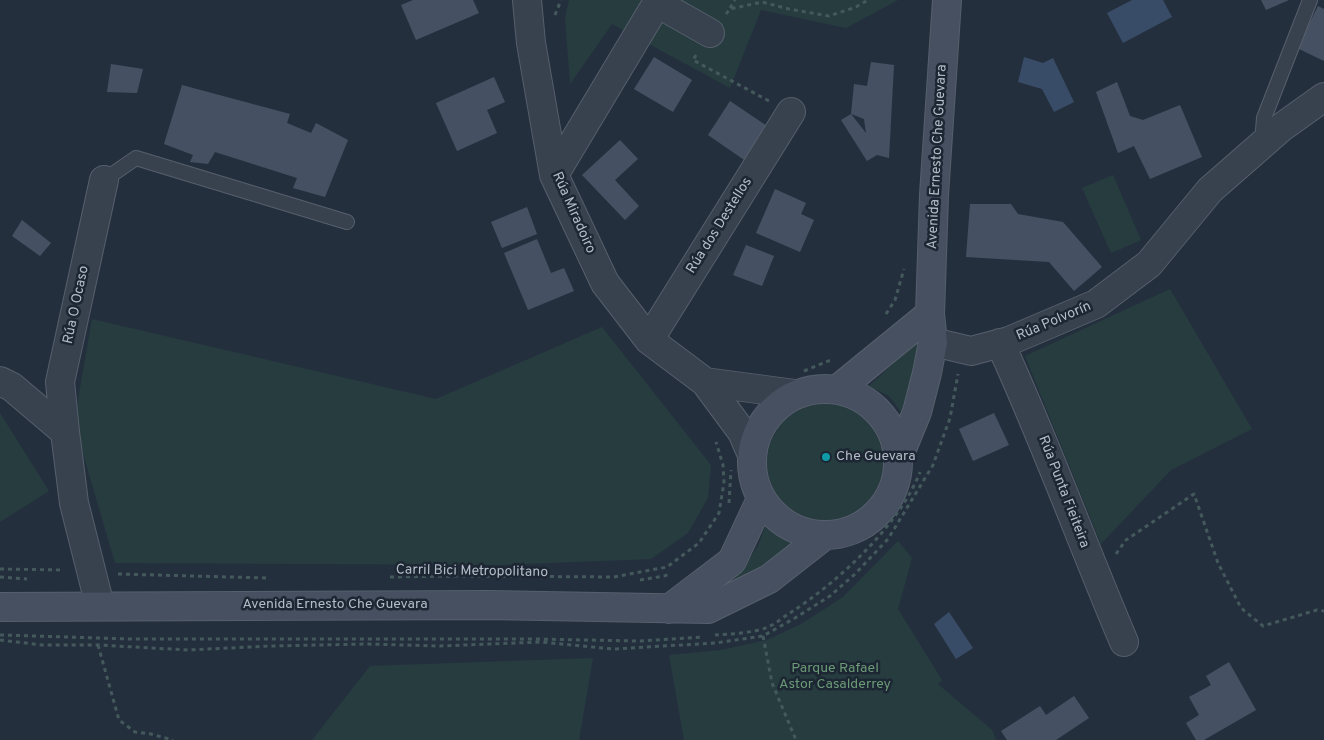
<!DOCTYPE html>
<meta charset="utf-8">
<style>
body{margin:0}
canvas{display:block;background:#242f3e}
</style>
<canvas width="1324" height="740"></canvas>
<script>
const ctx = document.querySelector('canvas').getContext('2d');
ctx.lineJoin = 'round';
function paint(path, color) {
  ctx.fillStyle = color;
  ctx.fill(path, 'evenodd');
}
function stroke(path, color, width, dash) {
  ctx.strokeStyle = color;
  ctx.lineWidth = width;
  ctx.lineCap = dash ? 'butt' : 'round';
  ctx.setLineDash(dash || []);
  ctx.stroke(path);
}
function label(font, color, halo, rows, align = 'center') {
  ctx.font = font + ' Overpass,sans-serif';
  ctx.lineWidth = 5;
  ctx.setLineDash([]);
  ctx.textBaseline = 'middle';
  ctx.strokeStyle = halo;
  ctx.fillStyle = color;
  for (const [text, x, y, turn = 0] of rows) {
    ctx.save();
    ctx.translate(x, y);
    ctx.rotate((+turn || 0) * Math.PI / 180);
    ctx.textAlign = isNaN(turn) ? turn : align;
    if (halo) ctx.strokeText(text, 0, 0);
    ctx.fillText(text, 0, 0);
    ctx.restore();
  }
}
paint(new Path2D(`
 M 569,0 L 898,0 L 846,28 L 761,10 L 730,88 L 612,24 L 570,84 L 565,18 Z
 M 1113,175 L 1141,240 L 1111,253 L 1082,188 Z
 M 1170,289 L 1252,429 L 1171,470 L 1101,544 L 1025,356 Z
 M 92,319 L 436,399 L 602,327 L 711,465 L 708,498 L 688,533 L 651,559 L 501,565 L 115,563 L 74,423 Z
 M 918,333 L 922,337 L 904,416 L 889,396 L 869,386 L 905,353 Z
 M767 462a58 58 0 1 1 116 0a58 58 0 1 1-116 0Z
 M 0,413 L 49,491 L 0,522 Z
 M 767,522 L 796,540 L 777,561 L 723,591 L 747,563 L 758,546 Z
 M 898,541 L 912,558 L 898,609 L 942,680 L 938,684 L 992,730 L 996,740 L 684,740 L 669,655 L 721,650 L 767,640 L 801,624 L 843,597 Z
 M 593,658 L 579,740 L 312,740 L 370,666 Z`), '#263c3f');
paint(new Path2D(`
 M 1132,0 L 1163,0 L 1172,17 L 1123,43 L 1107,13 Z
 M 1024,57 L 1043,63 L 1053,58 L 1074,102 L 1054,112 L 1042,89 L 1018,82 Z
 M 949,612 L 973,648 L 956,659 L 934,624 Z`), '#394c67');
paint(new Path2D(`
 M 413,0 L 473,0 L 479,13 L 416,40 L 401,5 Z
 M 1261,0 L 1289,0 L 1266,10 Z
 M 1318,6 L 1324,9 L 1324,61 L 1297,48 Z
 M 654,57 L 692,80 L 673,112 L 634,89 Z
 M 871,62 L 894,65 L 889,158 L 877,155 L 867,161 L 841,120 L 851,114 L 854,84 L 867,86 ZM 851,114 L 864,119 L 866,133 Z
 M 111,64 L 143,69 L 137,93 L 107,92 Z
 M 494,77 L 505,102 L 487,110 L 497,133 L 457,151 L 436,103 Z
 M 1117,82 L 1130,116 L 1143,120 L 1180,105 L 1202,157 L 1150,179 L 1134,146 L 1118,153 L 1096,92 Z
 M 182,85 L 290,114 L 287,123 L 311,133 L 316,123 L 348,140 L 325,197 L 293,188 L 297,178 L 215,152 L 208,164 L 190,162 L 193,155 L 164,144 Z
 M 730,101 L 770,128 L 747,162 L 708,135 Z
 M 620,140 L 638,159 L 615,180 L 639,206 L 625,220 L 582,175 Z
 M 775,189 L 806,203 L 801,214 L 814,220 L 800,252 L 756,233 Z
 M 970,204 L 1011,204 L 1018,214 L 1063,222 L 1102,267 L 1074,291 L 1049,262 L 966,257 Z
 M 527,207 L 537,234 L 502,248 L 491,222 Z
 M 22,220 L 51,243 L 40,256 L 12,236 Z
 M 537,239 L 551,273 L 564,268 L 574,291 L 528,310 L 504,253 Z
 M 746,245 L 774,256 L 762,286 L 733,275 Z
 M 994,413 L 1009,445 L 973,461 L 959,429 Z
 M 1229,662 L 1256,710 L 1204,740 L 1196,740 L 1186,723 L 1199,715 L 1189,697 L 1211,685 L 1206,676 Z
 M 1074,696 L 1089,718 L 1056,740 L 1007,740 L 1001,731 L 1040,706 L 1046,715 Z`), '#455162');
const service = new Path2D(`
 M 1262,143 L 1264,118 L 1310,0
 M 104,180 L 136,158 L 347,222`);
const minor = new Path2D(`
 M 527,0 L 531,43 L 554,175 L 605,283 L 649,340 L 705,382 L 742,432 L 752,455
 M 554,175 L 657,3 L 710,33
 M 649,340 L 791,112
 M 933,342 L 971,351 L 1009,341 L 1096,304 L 1149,264 L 1210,190 L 1282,127 L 1324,97
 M 1000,343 C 1045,441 1082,543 1124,642
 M 0,381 L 12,387 L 65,432
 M 705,382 L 795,394
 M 100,606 L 74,503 L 65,432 L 60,382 L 104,180`);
const secondary = new Path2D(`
 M752 462a73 73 0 1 1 146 0a73 73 0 1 1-146 0Z
 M 838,389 L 930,314
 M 899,456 L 917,412 L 927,373 L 933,342 L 930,314 L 934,195 L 947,0
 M 0,607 L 488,605 L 708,609 L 769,579 L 824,536
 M 669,609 L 732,561 L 761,499`);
stroke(service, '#565f6c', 16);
stroke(minor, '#565f6c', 30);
stroke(secondary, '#565f6c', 30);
stroke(new Path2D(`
 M 730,8 L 735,0
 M 726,14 L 730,9 L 762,2 L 789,9 L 829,16 L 856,7 L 868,0
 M 555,15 L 561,0
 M 696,55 L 693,60 L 769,101
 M 886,314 L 895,300 L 904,269
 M 804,371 L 831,360
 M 729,503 L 731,470
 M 1116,554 L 1126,540 L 1194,494 L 1218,563 L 1241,608 L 1263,626 L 1317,610 L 1324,611
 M 0,569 L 64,570
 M 118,574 L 267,578
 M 0,577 L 27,579
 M 390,577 L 459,576 L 614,577 L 667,567 L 699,543 L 719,513 L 724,482 L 723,465 L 716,442
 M 640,580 L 664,576 L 670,574
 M 0,635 L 129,639 L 534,639 L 638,641 L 702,637
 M 715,635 C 731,634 754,633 768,627 C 776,624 783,617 790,613 C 838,582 899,526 920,472
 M 763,636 L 772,683 L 796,740
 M 0,640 L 42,645 L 98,645 L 188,650 L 270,646 L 366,644 L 440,646 L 541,642 L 613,649 L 715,643 L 763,636 L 795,618 L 830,596 L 855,574 L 888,539 L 933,465 L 950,418 L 958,374
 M 98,645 L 119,720 L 135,732 L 151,734 L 173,740`), '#44595c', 3, [4, 4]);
stroke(service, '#38414e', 14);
stroke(minor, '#38414e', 28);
stroke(secondary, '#465061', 28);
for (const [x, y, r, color] of [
 [826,457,5,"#0f9aa8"]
]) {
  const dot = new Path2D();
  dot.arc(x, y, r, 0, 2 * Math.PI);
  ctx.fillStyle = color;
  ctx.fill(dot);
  stroke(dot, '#1d2633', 2);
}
label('14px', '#b4bcc9', '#1d2633', [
 ["Avenida Ernesto Che Guevara",938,157,-87],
 ["Rúa Miradoiro",573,213,66],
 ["Rúa dos Destellos",720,226,-58],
 ["Rúa O Ocaso",77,305,-78],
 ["Rúa Polvorín",1054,322,-23],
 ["Rúa Punta Fieiteira",1063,492,69],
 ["Carril Bici Metropolitano",472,572,1],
 ["Avenida Ernesto Che Guevara",335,605]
]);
label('14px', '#b4bcc9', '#1d2633', [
 ["Che Guevara",836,457]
], 'left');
label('14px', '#6b9a76', '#1d2633', [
 ["Parque Rafael",835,669],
 ["Astor Casalderrey",835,685]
]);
</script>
